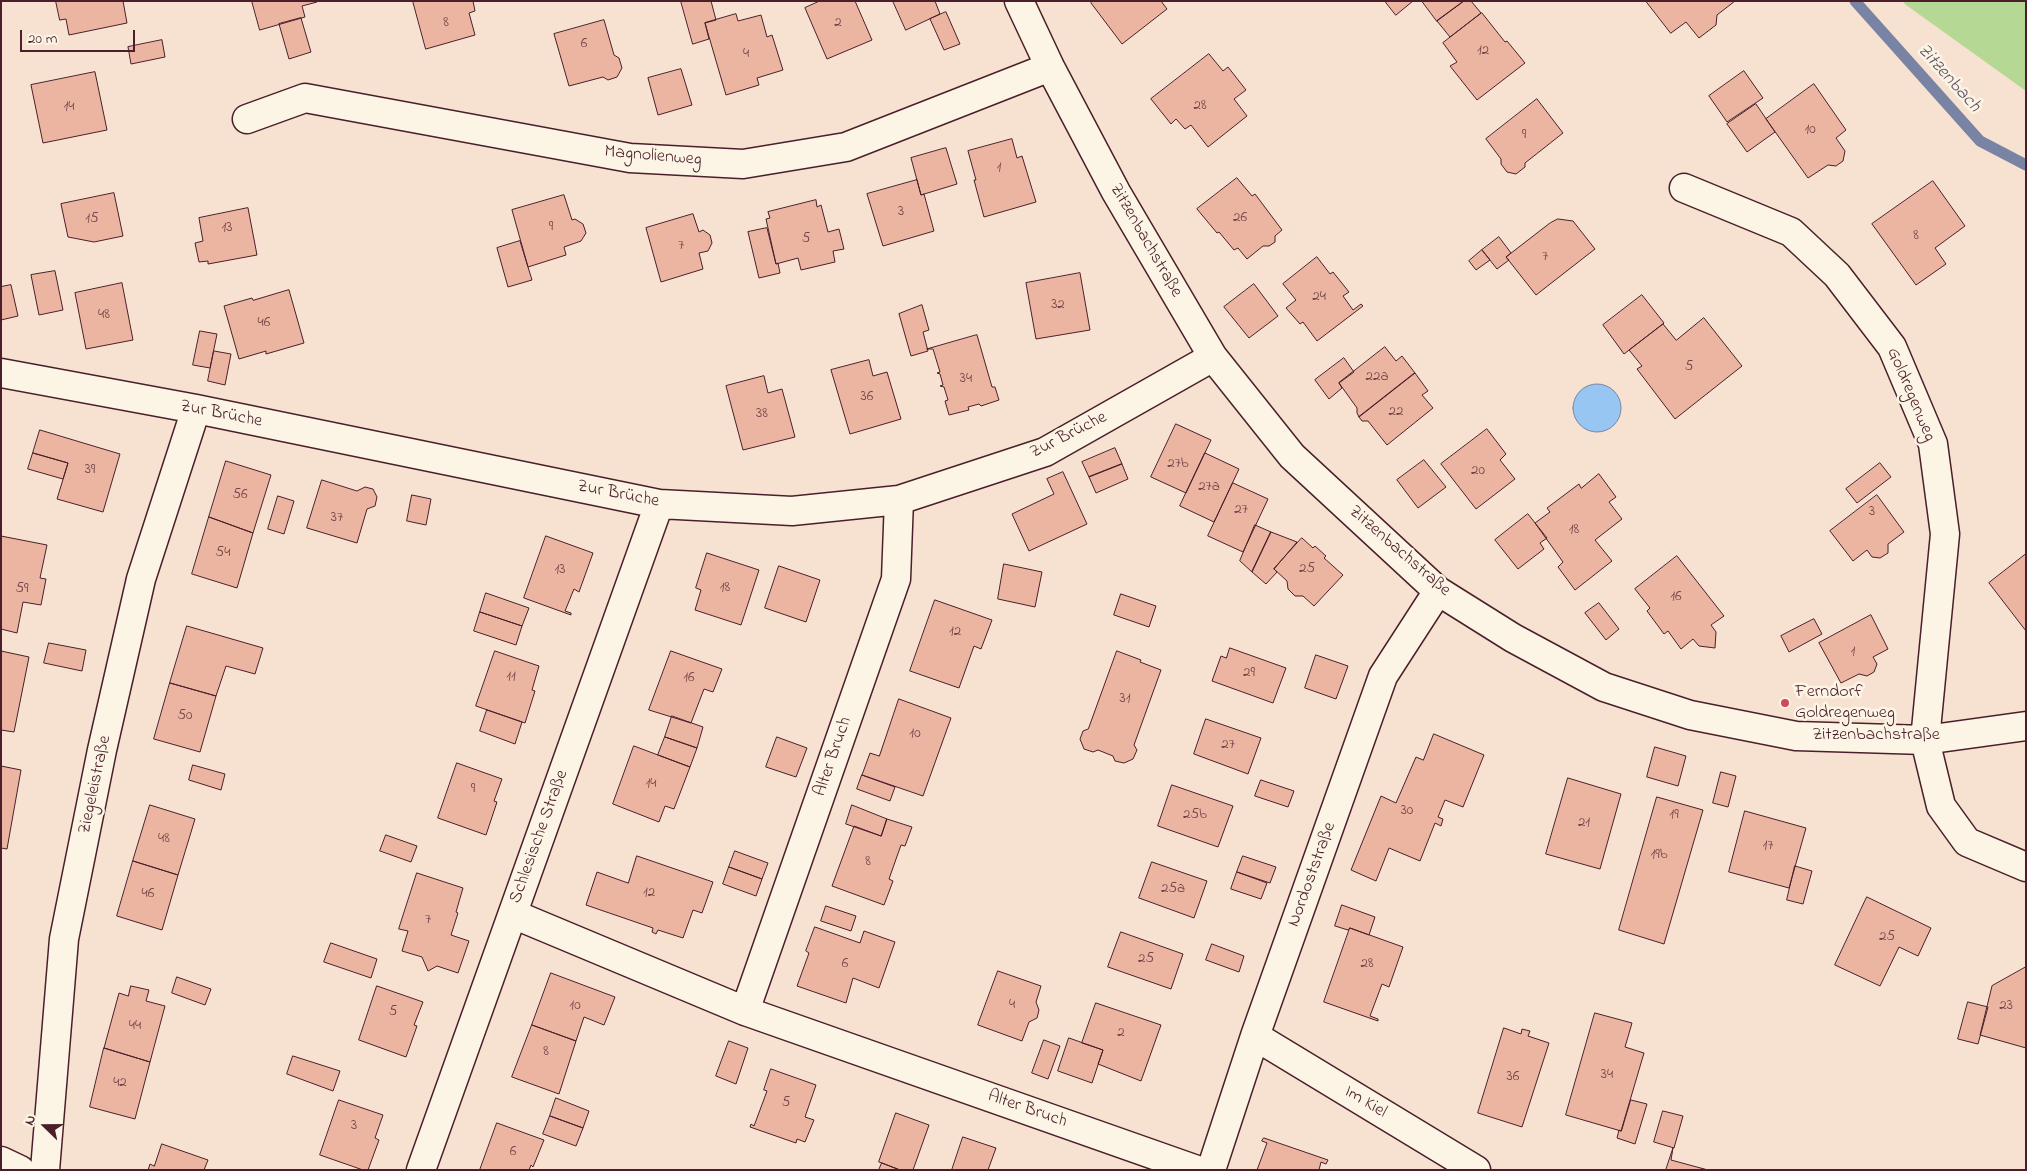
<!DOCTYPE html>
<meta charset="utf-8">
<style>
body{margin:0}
#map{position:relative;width:2027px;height:1171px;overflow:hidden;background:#f7e2d1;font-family:"Indie Flower",sans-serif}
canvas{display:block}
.frame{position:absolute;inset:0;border:2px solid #4a1f2b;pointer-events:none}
.north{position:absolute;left:20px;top:1101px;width:50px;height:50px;-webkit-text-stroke:4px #fcf5e5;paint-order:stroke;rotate:292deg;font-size:14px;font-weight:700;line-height:20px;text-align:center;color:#4a1f2b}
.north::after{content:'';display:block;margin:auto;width:18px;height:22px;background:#4a1f2b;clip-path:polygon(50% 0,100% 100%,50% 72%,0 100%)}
.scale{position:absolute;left:20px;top:30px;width:115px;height:22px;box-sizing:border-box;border:2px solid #4a1f2b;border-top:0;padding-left:6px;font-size:15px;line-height:18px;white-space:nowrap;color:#4a1f2b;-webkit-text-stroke:4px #fcf5e5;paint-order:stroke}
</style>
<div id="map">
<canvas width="2027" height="1171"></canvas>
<div class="frame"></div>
<div class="north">N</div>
<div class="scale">20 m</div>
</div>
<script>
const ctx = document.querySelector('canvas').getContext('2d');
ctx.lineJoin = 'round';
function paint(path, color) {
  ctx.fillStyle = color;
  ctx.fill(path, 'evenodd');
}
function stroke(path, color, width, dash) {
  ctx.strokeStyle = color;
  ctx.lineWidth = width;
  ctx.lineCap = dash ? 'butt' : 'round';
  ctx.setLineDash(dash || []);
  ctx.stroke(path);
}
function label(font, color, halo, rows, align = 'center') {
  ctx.font = font + ' "Indie Flower",sans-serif';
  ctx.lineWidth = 5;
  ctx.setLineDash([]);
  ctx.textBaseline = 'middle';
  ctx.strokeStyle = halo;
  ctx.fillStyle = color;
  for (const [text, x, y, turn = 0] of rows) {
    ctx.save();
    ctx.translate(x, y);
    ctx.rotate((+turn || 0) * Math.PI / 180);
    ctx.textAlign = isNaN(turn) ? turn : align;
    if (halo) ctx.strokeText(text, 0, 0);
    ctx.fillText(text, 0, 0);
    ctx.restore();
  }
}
paint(new Path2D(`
 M 1902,1 L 2026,1 L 2026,91 L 1906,5 Z`), '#b5d994');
const water = new Path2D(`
 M1573 408a24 24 0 1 1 48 0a24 24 0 1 1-48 0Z`);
paint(water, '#98c6f3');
stroke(water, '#7983a3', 1);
stroke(new Path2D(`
 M 1855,1 L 1980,141 L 2026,165`), '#7983a3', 11);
const building = new Path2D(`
 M 56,1 L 123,1 L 127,23 L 69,35 L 66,19 L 60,20 Z
 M 252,1 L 317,1 L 317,2 L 302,6 L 305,17 L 260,30 Z
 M 413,1 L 473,1 L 475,11 L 469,13 L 475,35 L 426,49 Z
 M 681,1 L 711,1 L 716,20 L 705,23 L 709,39 L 693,44 Z
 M 820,1 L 855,1 L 872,40 L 827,59 L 805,8 Z
 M 893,1 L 935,1 L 940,14 L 906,30 Z
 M 1093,1 L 1161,1 L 1167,9 L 1122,44 L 1091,3 Z
 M 1385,1 L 1413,1 L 1396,15 Z
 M 1422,1 L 1464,1 L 1437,21 Z
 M 1464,1 L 1471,1 L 1481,13 L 1450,37 L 1437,21 Z
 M 1646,1 L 1735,1 L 1717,15 L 1716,25 L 1699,38 L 1686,22 L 1671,33 Z
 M 946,12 L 960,44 L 944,50 L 930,19 Z
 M 1482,13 L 1505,42 L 1507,41 L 1525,63 L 1477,100 L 1450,66 L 1457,62 L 1443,43 Z
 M 736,14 L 738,21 L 761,15 L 767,37 L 772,35 L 783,70 L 757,78 L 759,85 L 726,95 L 705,23 Z
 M 301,18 L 311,52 L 289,59 L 279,24 Z
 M 604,20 L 614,55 L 619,58 L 622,68 L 617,77 L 608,80 L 603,77 L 569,86 L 554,34 Z
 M 162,40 L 165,57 L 131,64 L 128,47 Z
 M 1209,54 L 1223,71 L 1228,67 L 1246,90 L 1234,99 L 1247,116 L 1208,147 L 1191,125 L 1185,129 L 1176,119 L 1171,124 L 1151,99 Z
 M 681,69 L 692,105 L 658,115 L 648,78 Z
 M 1744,71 L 1763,98 L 1727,122 L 1709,96 Z
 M 95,72 L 107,130 L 43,143 L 31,85 Z
 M 1814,84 L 1846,130 L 1836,138 L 1845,151 L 1843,161 L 1836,166 L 1828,165 L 1808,178 L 1766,119 Z
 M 1537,99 L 1563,133 L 1525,163 L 1525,167 L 1516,174 L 1507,172 L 1501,164 L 1501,159 L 1486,139 Z
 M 1756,104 L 1775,132 L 1747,152 L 1727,124 Z
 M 1012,139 L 1017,158 L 1022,156 L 1036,202 L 984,217 L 974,180 L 976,180 L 968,151 Z
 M 946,148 L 957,184 L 921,195 L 911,158 Z
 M 1237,178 L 1252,196 L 1255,194 L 1282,230 L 1275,236 L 1275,242 L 1269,246 L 1263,246 L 1247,259 L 1238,248 L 1234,250 L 1219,232 L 1217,233 L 1197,209 Z
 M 917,180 L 921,195 L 924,194 L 934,231 L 883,246 L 867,194 Z
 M 1933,181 L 1965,226 L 1935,248 L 1946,264 L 1916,285 L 1872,224 Z
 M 114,193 L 123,236 L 94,242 L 68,237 L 61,204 Z
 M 564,195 L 572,220 L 575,219 L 583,224 L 586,233 L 581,241 L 564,247 L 566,255 L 528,267 L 512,210 Z
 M 816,200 L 817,207 L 821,205 L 828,232 L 839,229 L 844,249 L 833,251 L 835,262 L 801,270 L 798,258 L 776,264 L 766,219 L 770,218 L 768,212 Z
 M 248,208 L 257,255 L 208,264 L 208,261 L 199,262 L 195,243 L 203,241 L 199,218 Z
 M 693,214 L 699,232 L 703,230 L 710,235 L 712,243 L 708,251 L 699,253 L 703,269 L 661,282 L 646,228 Z
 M 1558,219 L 1573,221 L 1595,249 L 1536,295 L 1506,257 L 1550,223 Z
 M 767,228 L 776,264 L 778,263 L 780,273 L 759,278 L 748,232 Z
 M 1499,237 L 1511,253 L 1506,257 L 1509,260 L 1497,269 L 1482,250 Z
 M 520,241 L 532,280 L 508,287 L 497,248 Z
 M 1482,250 L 1490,260 L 1476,270 L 1469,261 Z
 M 1317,257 L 1330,274 L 1333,272 L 1349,292 L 1343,296 L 1353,310 L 1361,304 L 1363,306 L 1317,341 L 1303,322 L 1300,324 L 1286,308 L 1296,300 L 1283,284 Z
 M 55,271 L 63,310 L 39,315 L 31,275 Z
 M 1080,273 L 1090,330 L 1036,339 L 1026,283 Z
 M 122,283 L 133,340 L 86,349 L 75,293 Z
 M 1254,284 L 1278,316 L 1249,338 L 1224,307 Z
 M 11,285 L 18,316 L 1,320 L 1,287 Z
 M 289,290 L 304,343 L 266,354 L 266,351 L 239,359 L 224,306 L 252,298 L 253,300 Z
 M 1642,295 L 1664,323 L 1624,354 L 1603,325 Z
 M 922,305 L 929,330 L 923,332 L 928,351 L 911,356 L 899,314 Z
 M 1704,318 L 1742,366 L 1675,419 L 1637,369 L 1642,366 L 1629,350 L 1663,324 L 1676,340 Z
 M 200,331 L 217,334 L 210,368 L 193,365 Z
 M 977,335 L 992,387 L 995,387 L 999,400 L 981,406 L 979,404 L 968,407 L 969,410 L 949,415 L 945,401 L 948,400 L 944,387 L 940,386 L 943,385 L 940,374 L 937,373 L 940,372 L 933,349 L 927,349 Z
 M 1385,347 L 1396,361 L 1402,356 L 1415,373 L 1359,417 L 1357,413 L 1357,408 L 1339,383 Z
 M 214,351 L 231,354 L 225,385 L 208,381 Z
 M 1344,358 L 1354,372 L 1339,383 L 1342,388 L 1329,399 L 1315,380 Z
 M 869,360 L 873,376 L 887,372 L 901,419 L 850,434 L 831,370 Z
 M 1415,373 L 1428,391 L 1422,395 L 1433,408 L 1387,445 L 1368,421 L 1362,421 L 1359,417 Z
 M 764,376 L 768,393 L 782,389 L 795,437 L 743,450 L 726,386 Z
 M 1176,424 L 1211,440 L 1186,493 L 1151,477 Z
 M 1487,429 L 1506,454 L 1500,460 L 1515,479 L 1476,509 L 1441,464 Z
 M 40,430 L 120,454 L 103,512 L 57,499 L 68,463 L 33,453 Z
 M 1115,448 L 1122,464 L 1089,477 L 1082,462 Z
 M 33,453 L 68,463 L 63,479 L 28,469 Z
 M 1205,453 L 1239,469 L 1214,522 L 1180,506 Z
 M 1424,460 L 1446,487 L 1418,508 L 1397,480 Z
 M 226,461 L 271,475 L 253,533 L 209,517 Z
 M 1880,463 L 1891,477 L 1857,503 L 1846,489 Z
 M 1122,464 L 1128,479 L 1096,493 L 1089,477 Z
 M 1063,472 L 1087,524 L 1029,551 L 1012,514 L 1054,494 L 1047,479 Z
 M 1599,474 L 1616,497 L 1609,502 L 1622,519 L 1595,540 L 1612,561 L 1575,590 L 1558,567 L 1563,562 L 1535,523 L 1550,512 L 1547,508 L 1579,484 L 1581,488 Z
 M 322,480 L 357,491 L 365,487 L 373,489 L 377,497 L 375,506 L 367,509 L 357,543 L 307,528 Z
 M 1233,483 L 1268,499 L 1243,552 L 1208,536 Z
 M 412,495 L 431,499 L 426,525 L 407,521 Z
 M 1877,495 L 1904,532 L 1888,544 L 1888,553 L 1880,558 L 1872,557 L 1867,550 L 1853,561 L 1830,531 Z
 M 278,496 L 294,501 L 284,534 L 268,529 Z
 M 1528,514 L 1547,538 L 1540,543 L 1544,549 L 1518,569 L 1495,540 Z
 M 209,517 L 253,533 L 237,588 L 192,574 Z
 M 1255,525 L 1271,532 L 1252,572 L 1240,561 Z
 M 1271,532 L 1297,542 L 1274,569 L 1277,572 L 1266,584 L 1252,572 Z
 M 1,536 L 47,545 L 40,578 L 46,579 L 41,605 L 23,602 L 17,633 L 1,629 Z
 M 546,536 L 593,553 L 579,592 L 574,589 L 565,611 L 571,613 L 571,615 L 524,598 Z
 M 1302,538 L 1313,548 L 1315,546 L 1326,556 L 1324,558 L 1343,575 L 1314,606 L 1303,596 L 1295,596 L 1288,589 L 1287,581 L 1274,569 Z
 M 707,553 L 759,570 L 741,625 L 695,610 L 701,590 L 696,588 Z
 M 2026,554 L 2026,631 L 1989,583 Z
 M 1677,556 L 1724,616 L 1711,625 L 1716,632 L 1715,648 L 1699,646 L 1693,639 L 1681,649 L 1668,631 L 1664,634 L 1647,611 L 1650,608 L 1635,589 Z
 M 1004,564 L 1042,572 L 1035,607 L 998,599 Z
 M 779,566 L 820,580 L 806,622 L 765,608 Z
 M 486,593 L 529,608 L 522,626 L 480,612 Z
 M 1121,594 L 1156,606 L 1149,627 L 1114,615 Z
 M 935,600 L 992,620 L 981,649 L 974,646 L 959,688 L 910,671 Z
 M 1599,603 L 1619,629 L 1606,640 L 1585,613 Z
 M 480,612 L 522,626 L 516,645 L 474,631 Z
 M 1871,615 L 1888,649 L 1873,657 L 1877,664 L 1874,672 L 1867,676 L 1859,674 L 1841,683 L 1819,643 Z
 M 1814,619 L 1822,634 L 1789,652 L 1781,636 Z
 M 187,626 L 263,648 L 255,674 L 226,666 L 216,696 L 170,683 Z
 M 49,643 L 86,650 L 82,671 L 44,663 Z
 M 1230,648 L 1286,668 L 1273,703 L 1212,681 L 1221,656 L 1226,658 Z
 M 1,651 L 29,657 L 14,732 L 1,730 Z
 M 495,651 L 539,666 L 532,690 L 535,691 L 525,723 L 476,706 Z
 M 671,651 L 722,669 L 713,692 L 704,689 L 691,723 L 649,710 Z
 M 1117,651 L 1141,660 L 1140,662 L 1161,670 L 1134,745 L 1137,750 L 1133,759 L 1124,763 L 1115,761 L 1113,756 L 1098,750 L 1093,752 L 1084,749 L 1080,739 L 1083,731 L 1088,729 Z
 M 1316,655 L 1348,666 L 1336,699 L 1305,688 Z
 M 170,683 L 216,696 L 200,752 L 154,739 Z
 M 899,699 L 951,718 L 923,796 L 862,775 L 870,753 L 879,756 Z
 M 487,710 L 522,722 L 515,744 L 480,731 Z
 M 672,716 L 703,727 L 697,748 L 665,737 Z
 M 1206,719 L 1261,738 L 1248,774 L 1194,754 Z
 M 1434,734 L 1484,755 L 1463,807 L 1445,800 L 1438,817 L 1443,819 L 1441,826 L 1435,823 L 1420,861 L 1389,848 L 1376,881 L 1351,870 L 1381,796 L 1396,803 L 1416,757 L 1423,760 Z
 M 665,737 L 697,748 L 690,767 L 658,755 Z
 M 777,737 L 807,748 L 796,777 L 766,767 Z
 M 634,746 L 690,767 L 674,809 L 665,806 L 659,822 L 613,804 Z
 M 1655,747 L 1686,756 L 1678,786 L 1647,777 Z
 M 457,763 L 502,779 L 494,801 L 497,802 L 486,835 L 438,818 Z
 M 193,765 L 225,774 L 221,790 L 189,780 Z
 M 1,766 L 21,770 L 7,849 L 1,848 Z
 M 1721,772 L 1736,776 L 1728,807 L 1713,803 Z
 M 862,775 L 895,787 L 890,801 L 857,789 Z
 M 1568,778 L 1621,794 L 1600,869 L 1546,854 Z
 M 1261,780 L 1294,791 L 1288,807 L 1255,796 Z
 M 1172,785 L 1233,806 L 1218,847 L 1158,826 Z
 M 1657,797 L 1703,810 L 1664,944 L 1619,930 Z
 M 150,805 L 195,819 L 178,875 L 133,861 Z
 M 852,805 L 887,819 L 881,836 L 846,824 Z
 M 1745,811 L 1806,828 L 1789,888 L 1729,872 Z
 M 887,819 L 912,827 L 905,846 L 901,845 L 889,879 L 893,881 L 884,905 L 832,886 L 854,826 L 881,836 Z
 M 386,835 L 417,846 L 411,862 L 380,851 Z
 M 735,851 L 768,863 L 762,879 L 729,867 Z
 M 637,856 L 713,882 L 702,913 L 693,910 L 683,938 L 658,930 L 656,934 L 652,932 L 653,928 L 586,905 L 597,872 L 628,883 Z
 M 1243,856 L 1276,867 L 1270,883 L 1237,872 Z
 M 133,861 L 178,875 L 162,930 L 117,916 Z
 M 1152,862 L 1207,881 L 1194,918 L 1139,898 Z
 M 1795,866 L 1812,871 L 1803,904 L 1787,900 Z
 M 729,867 L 762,879 L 756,896 L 723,884 Z
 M 1237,872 L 1267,883 L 1261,899 L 1231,889 Z
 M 417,873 L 463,888 L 456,912 L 458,913 L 451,935 L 469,941 L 458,973 L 437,966 L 428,971 L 422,957 L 402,951 L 408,931 L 399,929 Z
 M 1867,897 L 1931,928 L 1918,956 L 1899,947 L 1880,986 L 1835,965 Z
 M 1342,905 L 1375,917 L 1369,935 L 1350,928 L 1348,930 L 1335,926 Z
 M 826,906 L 856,916 L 851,931 L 821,921 Z
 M 815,927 L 860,943 L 864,931 L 895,942 L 879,988 L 853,978 L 846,1003 L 797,986 L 809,953 L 806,951 Z
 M 1350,928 L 1403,947 L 1389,987 L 1382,984 L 1370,1016 L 1378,1019 L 1378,1021 L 1324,1002 Z
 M 1121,932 L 1183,954 L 1171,989 L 1108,967 Z
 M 331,943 L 377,959 L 371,978 L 324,962 Z
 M 1212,944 L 1244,956 L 1239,972 L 1206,960 Z
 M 2026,967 L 2026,1048 L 1980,1035 L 1992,986 Z
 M 998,971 L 1041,986 L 1036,1002 L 1039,1010 L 1037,1018 L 1029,1022 L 1022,1041 L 978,1025 Z
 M 551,973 L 615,997 L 604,1025 L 584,1017 L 576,1041 L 532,1025 Z
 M 177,977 L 211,989 L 205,1005 L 172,993 Z
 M 131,986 L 149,990 L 146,1001 L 165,1006 L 150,1062 L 104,1048 L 119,993 L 128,996 Z
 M 377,986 L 423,1002 L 414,1025 L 417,1026 L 406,1057 L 359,1040 Z
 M 1968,1002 L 1988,1007 L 1978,1044 L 1958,1039 Z
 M 1096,1003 L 1161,1025 L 1141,1081 L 1098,1064 L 1103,1050 L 1082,1043 Z
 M 1595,1013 L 1632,1023 L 1625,1047 L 1644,1053 L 1621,1131 L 1566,1115 Z
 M 532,1025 L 576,1041 L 559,1094 L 512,1077 Z
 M 1504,1028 L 1521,1034 L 1522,1029 L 1530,1031 L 1528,1036 L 1549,1043 L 1522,1127 L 1478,1113 Z
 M 1069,1038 L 1103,1050 L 1092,1083 L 1058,1071 Z
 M 1044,1040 L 1060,1046 L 1048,1079 L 1032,1073 Z
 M 729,1041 L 748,1048 L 736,1084 L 716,1076 Z
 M 104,1048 L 150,1062 L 135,1119 L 90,1107 Z
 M 293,1056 L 340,1071 L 333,1091 L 287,1074 Z
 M 771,1069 L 816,1085 L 805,1117 L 814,1120 L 805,1142 L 797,1139 L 796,1143 L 750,1127 L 751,1124 L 754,1126 L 767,1091 L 764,1090 Z
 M 556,1098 L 589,1111 L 583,1128 L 550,1116 Z
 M 339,1100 L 383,1115 L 375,1138 L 379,1140 L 368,1170 L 363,1170 L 320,1155 Z
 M 1631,1100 L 1647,1104 L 1635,1144 L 1617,1138 L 1619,1130 L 1621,1131 Z
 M 1663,1111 L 1683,1116 L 1674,1148 L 1654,1142 Z
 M 896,1113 L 929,1125 L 913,1170 L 900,1170 L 879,1162 Z
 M 550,1116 L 583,1128 L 576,1146 L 543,1134 Z
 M 497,1123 L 544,1140 L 533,1167 L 531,1165 L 529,1170 L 480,1170 Z
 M 963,1137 L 996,1148 L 988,1170 L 952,1170 Z
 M 1264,1138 L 1328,1160 L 1326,1164 L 1321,1162 L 1319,1170 L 1257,1170 L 1267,1143 L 1262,1141 Z
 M 162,1144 L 208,1160 L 204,1170 L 148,1170 L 150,1164 L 154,1166 Z
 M 1673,1148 L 1671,1160 L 1708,1170 L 1666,1170 Z
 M 882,1163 L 900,1170 L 879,1170 Z`);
paint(building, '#ecb5a1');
stroke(building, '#4a1f2b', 1);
const minor = new Path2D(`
 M 1019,1 L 1050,67 L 1116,192 L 1213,357 L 1292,456 L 1438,591 L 1513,638 L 1604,687 L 1690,715 L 1796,736 L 1925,740 L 2026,726
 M 247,119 L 305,98 L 630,158 L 743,164 L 846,147 L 1050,67
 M 1684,188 L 1791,232 L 1837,275 L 1892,347 L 1933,444 L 1945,534 L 1925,740 L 1941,806 L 1967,842 L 2026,867
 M 1,373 L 196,409 L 659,504 L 792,511 L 899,500 L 1045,452 L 1213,357
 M 513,914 L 745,1011 L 1197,1170
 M 745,1011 L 896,579 L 899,500
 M 1255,1036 L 1476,1170
 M 1,1161 L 20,1170
 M 45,1170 L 64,939 L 102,750 L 141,579 L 196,409
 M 421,1170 L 659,504
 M 1211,1170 L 1255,1036 L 1383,676 L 1438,591`);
stroke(minor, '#4a1f2b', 31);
stroke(minor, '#fcf5e5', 28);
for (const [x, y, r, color] of [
 [1785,703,5,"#d1495b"]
]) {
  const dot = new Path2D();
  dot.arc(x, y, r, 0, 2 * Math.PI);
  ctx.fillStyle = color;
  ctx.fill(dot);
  stroke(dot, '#fcf5e5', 2);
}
label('15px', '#724448', null, [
 ["8",446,24],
 ["2",838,24],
 ["6",584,45],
 ["12",1483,52],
 ["4",746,55],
 ["28",1200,107],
 ["14",69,108],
 ["10",1810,131],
 ["9",1524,136],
 ["1",999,169],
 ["3",901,213],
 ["26",1240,219],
 ["15",92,220],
 ["9",551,228],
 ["13",227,229],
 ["8",1916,237],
 ["5",806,240],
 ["7",681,247],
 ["7",1545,258],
 ["24",1319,298],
 ["32",1058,306],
 ["48",104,316],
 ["46",264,324],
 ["5",1689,368],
 ["22a",1377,378],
 ["34",966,380],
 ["36",867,398],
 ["22",1396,413],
 ["38",762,415],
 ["27b",1178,465],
 ["39",90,471],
 ["20",1478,472],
 ["27a",1209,488],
 ["56",240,496],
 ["27",1241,511],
 ["3",1872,513],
 ["37",337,519],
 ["18",1574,531],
 ["54",223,554],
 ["25",1307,570],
 ["13",560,571],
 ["18",725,589],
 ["59",22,590],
 ["16",1676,598],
 ["12",955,633],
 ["1",1853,653],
 ["29",1249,674],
 ["11",511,678],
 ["16",689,679],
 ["31",1125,700],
 ["50",185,717],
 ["10",915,735],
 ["27",1228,746],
 ["14",651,785],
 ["9",473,790],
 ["30",1407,812],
 ["25b",1195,816],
 ["19",1674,816],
 ["21",1584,824],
 ["48",164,840],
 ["17",1768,847],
 ["19b",1659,856],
 ["8",868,863],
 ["25a",1173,890],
 ["12",649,894],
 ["46",148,895],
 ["7",428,921],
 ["25",1887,938],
 ["25",1146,960],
 ["6",845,965],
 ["28",1367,965],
 ["4",1012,1006],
 ["10",575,1007],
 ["23",2006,1007],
 ["5",393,1013],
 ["44",135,1027],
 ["2",1121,1034],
 ["8",546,1053],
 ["34",1607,1076],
 ["36",1513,1078],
 ["42",120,1084],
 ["5",786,1104],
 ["3",354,1127],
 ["6",513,1153]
]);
label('18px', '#4a1f2b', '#fcf5e5', [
 ["Magnolienweg",653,157,5],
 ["Zitzenbachstraße",1145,241,60],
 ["Goldregenweg",1910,395,67],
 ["Zur Brüche",221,415,11],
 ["Zur Brüche",1069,436,-27],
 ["Zur Brüche",618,495,11],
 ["Zitzenbachstraße",1399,552,41],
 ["Zitzenbachstraße",1876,736],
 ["Alter Bruch",834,757,-71],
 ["Ziegeleistraße",96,785,-78],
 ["Schlesische Straße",540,837,-70],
 ["Nordoststraße",1313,875,-70],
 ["Im Kiel",1365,1103,31],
 ["Alter Bruch",1027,1110,19]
]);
label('18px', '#4a1f2b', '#fcf5e5', [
 ["Ferndorf",1795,693],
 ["Goldregenweg",1795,714]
], 'left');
label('italic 19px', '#615167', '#fcf5e5', [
 ["Zitzenbach",1948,79,48]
]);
</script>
